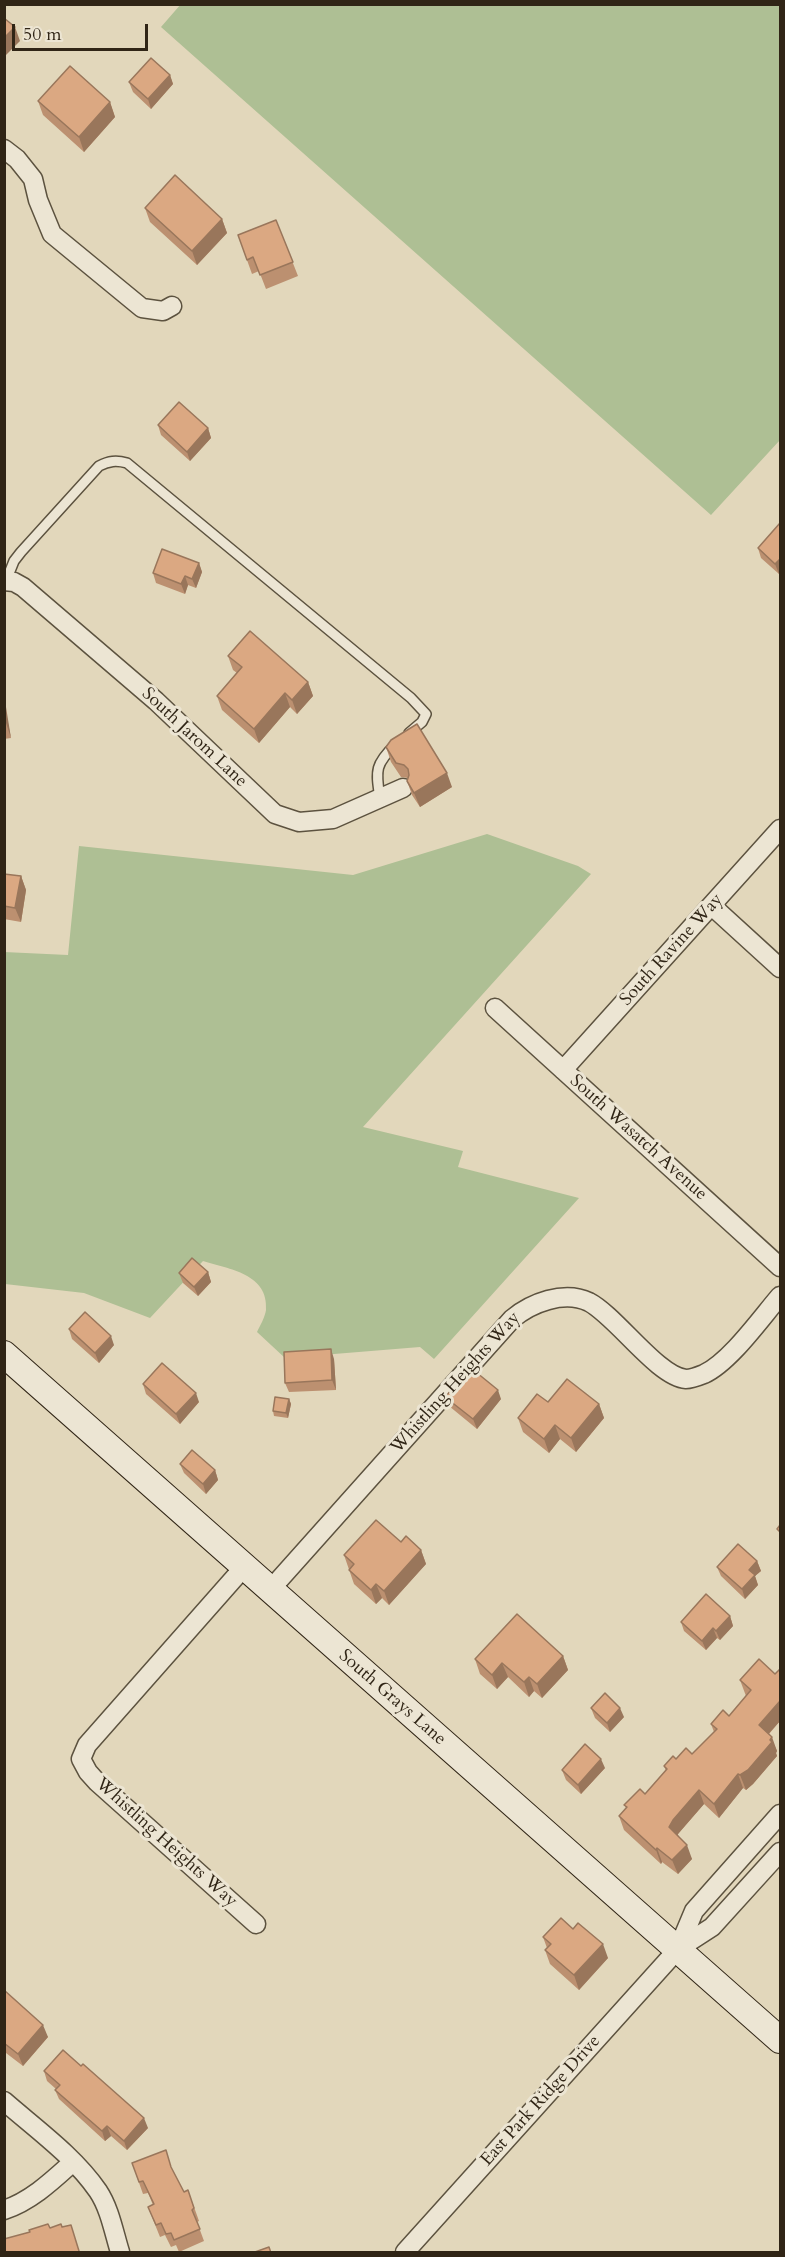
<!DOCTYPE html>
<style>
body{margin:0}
#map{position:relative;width:785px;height:2257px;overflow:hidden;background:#e2d7bb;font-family:Cardo,serif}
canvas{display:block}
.frame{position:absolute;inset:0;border:6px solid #302516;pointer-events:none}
.scale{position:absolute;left:12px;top:24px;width:136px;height:27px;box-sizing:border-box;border:3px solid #302516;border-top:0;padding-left:8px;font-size:18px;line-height:21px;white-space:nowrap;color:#302516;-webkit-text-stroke:4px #ece5d3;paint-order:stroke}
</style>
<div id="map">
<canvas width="785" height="2257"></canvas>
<div class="frame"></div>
<div class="scale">50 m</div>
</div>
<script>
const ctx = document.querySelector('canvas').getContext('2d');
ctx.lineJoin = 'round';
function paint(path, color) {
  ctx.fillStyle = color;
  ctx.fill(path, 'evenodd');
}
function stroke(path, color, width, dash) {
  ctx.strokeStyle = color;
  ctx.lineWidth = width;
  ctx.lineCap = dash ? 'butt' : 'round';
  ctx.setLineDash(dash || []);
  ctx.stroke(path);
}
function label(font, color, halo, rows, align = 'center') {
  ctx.font = font + ' Cardo,serif';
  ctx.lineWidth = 6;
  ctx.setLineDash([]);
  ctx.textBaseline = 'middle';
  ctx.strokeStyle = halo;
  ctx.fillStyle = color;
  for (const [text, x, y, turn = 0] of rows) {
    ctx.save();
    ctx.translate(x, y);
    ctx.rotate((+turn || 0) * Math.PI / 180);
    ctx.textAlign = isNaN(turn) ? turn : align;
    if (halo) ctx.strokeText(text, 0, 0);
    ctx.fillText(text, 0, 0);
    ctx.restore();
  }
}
paint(new Path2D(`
 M 181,4 L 780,5 L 780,440 L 711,515 L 161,27 Z
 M 487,834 L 578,866 L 591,874 L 363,1127 L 463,1151 L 458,1167 L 579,1198 L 434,1359 L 420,1347 L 285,1358 L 257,1332 C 260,1326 265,1317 266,1310 C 269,1274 229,1269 203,1261 L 150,1318 L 84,1293 L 5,1284 L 4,952 L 68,955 L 79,846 L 353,875 Z`), '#aebf94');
const lane = new Path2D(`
 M 6,581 L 14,561 L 21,552 L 99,466 C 109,461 116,460 127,463 L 411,698 L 426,714 L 422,722 L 409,733
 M 380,799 C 376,771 374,765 396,744`);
const street = new Path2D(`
 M 4,149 L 17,159 L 33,179 L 38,200 L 52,234 L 142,308 L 163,311 L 172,306
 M 4,581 L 14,582 L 23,587 L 156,701 L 275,814 L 299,822 L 333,819 L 403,788
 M 712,906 L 780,968
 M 495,1008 L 780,1267
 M 563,1070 L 780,829
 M 244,1567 L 87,1745 L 81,1759 L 88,1772 L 97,1782 L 256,1924
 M 270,1590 L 512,1319 C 531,1303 564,1290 589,1302 C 616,1316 658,1377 686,1379 C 691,1379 699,1376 704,1374 C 730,1362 761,1318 780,1296
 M 678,1949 L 694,1911 L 780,1814
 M 4,2101 C 36,2129 74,2156 98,2191 C 110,2209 114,2233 120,2252
 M 4,2210 C 31,2201 52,2181 73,2162
 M 405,2252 L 678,1949 L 712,1927 L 780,1852`);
const secondary = new Path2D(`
 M 4,1354 L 780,2040`);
stroke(lane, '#5c523f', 12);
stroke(street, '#5c523f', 21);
stroke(secondary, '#302516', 28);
stroke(lane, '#ece5d3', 9);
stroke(street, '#ece5d3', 18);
stroke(secondary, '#ece5d3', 26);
paint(new Path2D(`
 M 170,75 L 173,84 L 151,109 L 133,92 L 129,82 Z
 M 38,101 L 110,102 L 115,117 L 84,152 L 43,115 Z
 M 145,208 L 222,219 L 227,233 L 197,265 L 150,222 Z
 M 276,220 L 298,276 L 266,289 L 259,271 L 252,274 L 238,235 Z
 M 158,425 L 208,428 L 211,438 L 190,461 L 161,435 Z
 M 780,523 L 779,574 L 761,558 L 758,548 Z
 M 199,563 L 202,572 L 196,588 L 188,585 L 185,594 L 156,583 L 153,573 Z
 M 228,656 L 308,682 L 313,696 L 297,714 L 290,707 L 259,743 L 222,710 L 217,696 L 237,673 L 233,670 Z
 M 4,703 L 11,738 L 4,739 Z
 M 386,747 L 452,787 L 420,807 L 412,795 L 407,781 L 408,778 L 401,777 L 391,762 Z
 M 4,874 L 21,876 L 26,890 L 21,922 L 4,919 Z
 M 208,1272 L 211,1282 L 198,1296 L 183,1283 L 179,1273 Z
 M 69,1329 L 114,1345 L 99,1363 L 72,1339 Z
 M 334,1359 L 336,1390 L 289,1392 L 285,1383 Z
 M 143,1384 L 199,1402 L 180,1424 L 146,1394 Z
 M 445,1397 L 501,1399 L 477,1429 L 449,1406 Z
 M 289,1399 L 291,1404 L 288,1418 L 274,1416 L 273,1411 Z
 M 548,1402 L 599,1404 L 604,1418 L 576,1452 L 560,1439 L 549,1453 L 523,1432 L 518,1418 Z
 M 180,1464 L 215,1470 L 218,1480 L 206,1494 L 184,1473 Z
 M 401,1542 L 421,1550 L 426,1564 L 389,1605 L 382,1598 L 376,1604 L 354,1584 L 344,1555 Z
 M 757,1561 L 761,1571 L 755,1576 L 758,1585 L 745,1599 L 721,1576 L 717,1567 Z
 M 730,1616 L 733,1626 L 720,1640 L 717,1638 L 706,1650 L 684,1631 L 681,1622 Z
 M 563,1656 L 568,1670 L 542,1698 L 534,1691 L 529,1697 L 508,1677 L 497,1689 L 480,1674 L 475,1659 Z
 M 759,1659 L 780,1721 L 769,1734 L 777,1751 L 776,1753 L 777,1756 L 753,1784 L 746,1790 L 743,1788 L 719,1818 L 704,1804 L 678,1834 L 678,1835 L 692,1859 L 678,1874 L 662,1862 L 661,1864 L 624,1830 L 619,1816 L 626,1808 L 624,1805 L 645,1794 L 666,1771 L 664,1766 L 676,1759 L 692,1754 L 714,1732 L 711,1724 L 729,1716 L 746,1696 L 740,1680 Z
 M 591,1708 L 624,1717 L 610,1732 L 595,1718 Z
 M 605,1768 L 581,1794 L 566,1780 L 562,1770 Z
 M 573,1929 L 608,1958 L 579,1990 L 550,1964 L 545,1950 L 547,1948 L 543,1937 Z
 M 4,1990 L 48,2037 L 23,2066 L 6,2053 L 4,2049 Z
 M 44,2071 L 148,2128 L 127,2150 L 111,2136 L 105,2141 L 59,2099 L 55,2090 L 56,2089 L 47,2081 Z
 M 132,2163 L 173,2171 L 184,2192 L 188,2190 L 199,2221 L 197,2222 L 204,2241 L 179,2252 L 176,2245 L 171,2247 L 165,2235 L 160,2237 L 148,2207 L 153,2205 L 148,2193 L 143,2194 Z`), '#bc9070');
paint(new Path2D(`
 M 15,27 L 20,41 L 4,57 L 4,38 Z
 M 170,75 L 173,84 L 151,109 L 148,99 Z
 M 110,102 L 115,117 L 84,152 L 79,137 Z
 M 222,219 L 227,233 L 197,265 L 192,251 Z
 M 208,428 L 211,438 L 190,461 L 187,452 Z
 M 780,559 L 780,572 L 779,574 L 775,564 Z
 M 199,563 L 202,572 L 196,588 L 192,579 Z
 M 185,576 L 188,585 L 185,594 L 181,584 Z
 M 308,682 L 313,696 L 297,714 L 292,700 Z
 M 285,693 L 290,707 L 259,743 L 254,729 Z
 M 4,703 L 6,707 L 11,738 L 6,723 L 4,714 Z
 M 447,773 L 452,787 L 420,807 L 414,793 Z
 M 21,876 L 26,890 L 21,922 L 15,908 Z
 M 208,1272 L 211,1282 L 198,1296 L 194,1287 Z
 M 111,1336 L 114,1345 L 99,1363 L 95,1353 Z
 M 331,1349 L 334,1359 L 336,1390 L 332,1380 Z
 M 498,1390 L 501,1399 L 477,1429 L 473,1419 Z
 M 196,1393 L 199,1402 L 180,1424 L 176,1414 Z
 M 289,1399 L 291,1404 L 288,1418 L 286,1413 Z
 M 599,1404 L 604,1418 L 576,1452 L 571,1438 Z
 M 555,1425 L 560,1439 L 549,1453 L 544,1439 Z
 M 215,1470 L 218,1480 L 206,1494 L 203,1484 Z
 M 421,1550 L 426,1564 L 389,1605 L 384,1591 Z
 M 757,1561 L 761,1571 L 755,1576 L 758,1585 L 745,1599 L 742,1589 L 749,1570 Z
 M 376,1584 L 382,1598 L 376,1604 L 371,1590 Z
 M 730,1616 L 733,1626 L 720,1640 L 716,1631 Z
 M 713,1628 L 717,1638 L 706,1650 L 702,1641 Z
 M 563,1656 L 568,1670 L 542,1698 L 537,1684 Z
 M 502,1663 L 508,1677 L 497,1689 L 492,1675 Z
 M 529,1677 L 534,1691 L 529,1697 L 524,1682 Z
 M 780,1701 L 780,1721 L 764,1739 L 759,1725 Z
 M 620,1708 L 624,1717 L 610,1732 L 607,1723 Z
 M 772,1737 L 777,1751 L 776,1753 L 777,1756 L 753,1784 L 746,1790 L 740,1775 Z
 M 601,1759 L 605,1768 L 581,1794 L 578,1785 Z
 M 738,1774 L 743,1788 L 719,1818 L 714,1804 Z
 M 699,1790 L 704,1804 L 678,1834 L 674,1841 L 669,1827 L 673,1820 Z
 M 687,1845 L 692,1859 L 678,1874 L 672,1860 Z
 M 657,1848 L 662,1862 L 661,1864 L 656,1850 Z
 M 603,1944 L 608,1958 L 579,1990 L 574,1975 Z
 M 43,2025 L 48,2037 L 23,2066 L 18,2054 Z
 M 144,2118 L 148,2128 L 127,2150 L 124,2141 Z
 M 107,2126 L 111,2136 L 105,2141 L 102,2131 Z`), '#99765b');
const building = new Path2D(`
 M 4,18 L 15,27 L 4,38 Z
 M 151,58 L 170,75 L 148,99 L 129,82 Z
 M 70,66 L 110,102 L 79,137 L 38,101 Z
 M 175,175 L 222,219 L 192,251 L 145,208 Z
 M 276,220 L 293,262 L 260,275 L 253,257 L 247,260 L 238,235 Z
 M 179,402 L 208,428 L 187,452 L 158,425 Z
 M 780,523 L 780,559 L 775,564 L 758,548 Z
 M 162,549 L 199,563 L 192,579 L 185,576 L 181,584 L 153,573 Z
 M 250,631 L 308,682 L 292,700 L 285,693 L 254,729 L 217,696 L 242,667 L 228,656 Z
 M 417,724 L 447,773 L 414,793 L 407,781 L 409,775 L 408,769 L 404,765 L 396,763 L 386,747 L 391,740 Z
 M 4,874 L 21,876 L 15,908 L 4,906 Z
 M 192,1258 L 208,1272 L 194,1287 L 179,1273 Z
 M 85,1312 L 111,1336 L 95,1353 L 69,1329 Z
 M 331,1349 L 332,1380 L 285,1383 L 284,1352 Z
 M 162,1363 L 196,1393 L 176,1414 L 143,1384 Z
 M 471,1368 L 498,1390 L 473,1419 L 445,1397 Z
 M 567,1379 L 599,1404 L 571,1438 L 555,1425 L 544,1439 L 518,1418 L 537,1394 L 548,1402 Z
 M 275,1397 L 289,1399 L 286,1413 L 273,1411 Z
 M 192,1450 L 215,1470 L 203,1484 L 180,1464 Z
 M 376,1520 L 401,1542 L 406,1536 L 421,1550 L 384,1591 L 376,1584 L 371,1590 L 349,1570 L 354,1564 L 344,1555 Z
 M 780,1525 L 780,1532 L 777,1529 Z
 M 738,1544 L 757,1561 L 749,1570 L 755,1575 L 742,1589 L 717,1567 Z
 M 706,1594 L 730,1616 L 716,1631 L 713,1628 L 702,1641 L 681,1622 Z
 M 517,1614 L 563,1656 L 537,1684 L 529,1677 L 524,1682 L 502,1663 L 492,1675 L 475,1659 Z
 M 759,1659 L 775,1674 L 780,1669 L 780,1701 L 759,1725 L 772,1737 L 770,1740 L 772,1742 L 748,1770 L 740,1775 L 738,1774 L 714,1804 L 699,1790 L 673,1820 L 669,1827 L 687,1845 L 672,1860 L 657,1848 L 656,1850 L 619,1816 L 627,1807 L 624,1805 L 640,1789 L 645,1794 L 667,1769 L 664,1766 L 673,1756 L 676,1759 L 686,1748 L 692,1754 L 717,1729 L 711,1724 L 723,1710 L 729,1716 L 751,1690 L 740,1680 Z
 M 605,1693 L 620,1708 L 607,1723 L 591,1708 Z
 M 585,1744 L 601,1759 L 578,1785 L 562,1770 Z
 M 561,1918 L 573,1929 L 578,1923 L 603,1944 L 574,1975 L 545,1950 L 551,1944 L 543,1937 Z
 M 4,1990 L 43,2025 L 18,2054 L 4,2043 Z
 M 63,2050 L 81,2066 L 83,2064 L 144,2118 L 124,2141 L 107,2126 L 102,2131 L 55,2090 L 60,2085 L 44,2071 Z
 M 166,2150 L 171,2167 L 184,2192 L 188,2190 L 194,2208 L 192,2210 L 200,2229 L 174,2240 L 171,2233 L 166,2234 L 161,2223 L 156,2225 L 148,2207 L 154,2204 L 143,2181 L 139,2182 L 132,2163 Z
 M 48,2224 L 50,2228 L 61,2224 L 62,2227 L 71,2225 L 79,2251 L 76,2253 L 4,2253 L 4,2239 L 30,2232 L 29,2230 Z
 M 269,2247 L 271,2253 L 255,2253 L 255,2252 Z`);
paint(building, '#dba882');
stroke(building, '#99765b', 1.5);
label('18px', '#302516', '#ece5d3', [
 ["South Jarom Lane",194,738,43],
 ["South Ravine Way",672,950,-48],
 ["South Wasatch Avenue",638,1138,42],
 ["Whistling Heights Way",456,1383,-48],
 ["South Grays Lane",392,1698,41],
 ["Whistling Heights Way",166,1843,42],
 ["East Park Ridge Drive",541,2101,-48]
]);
</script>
